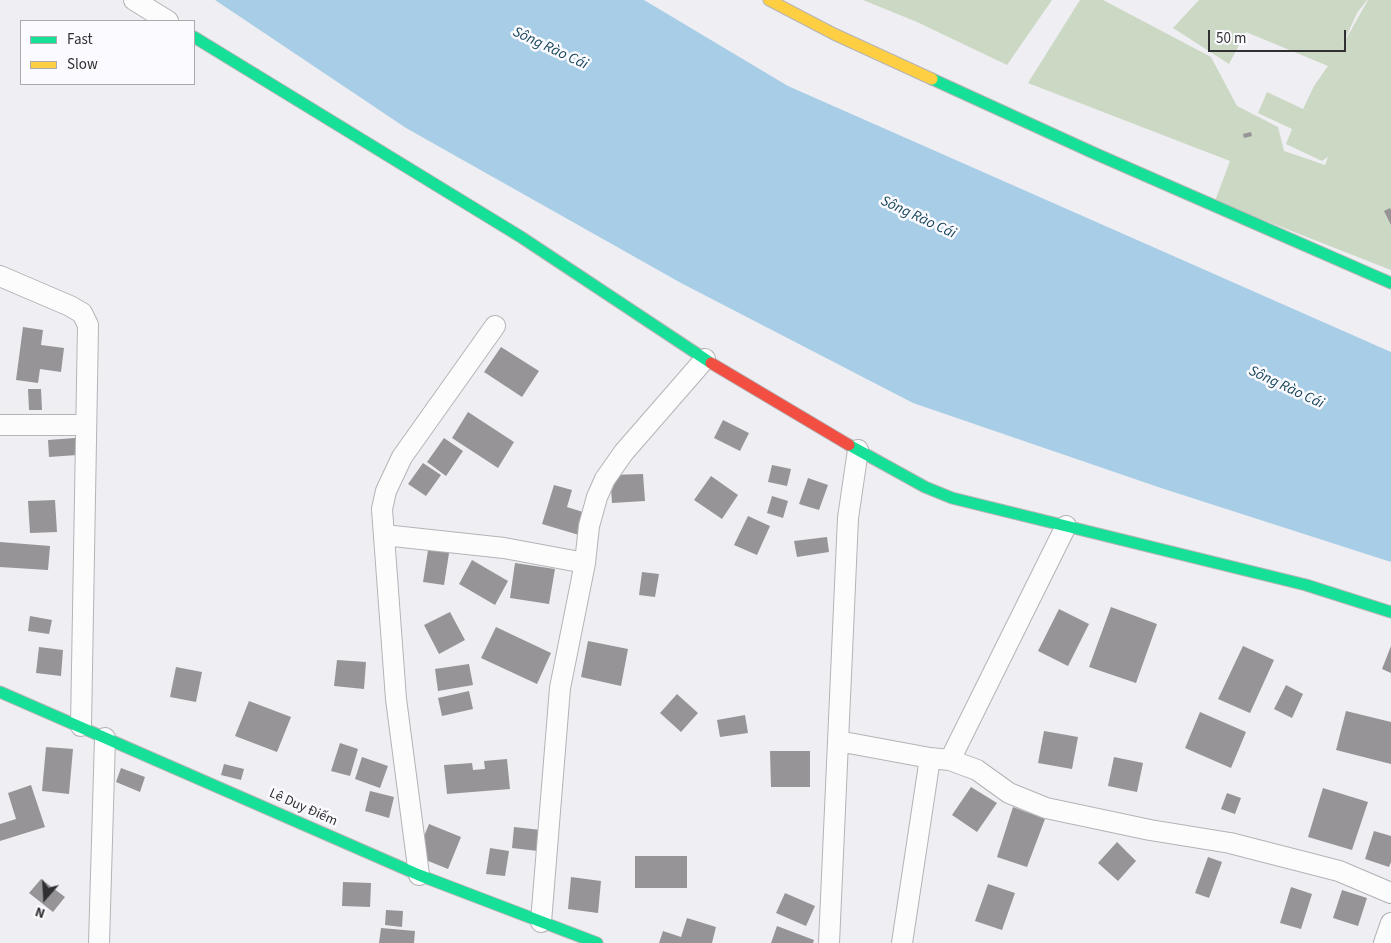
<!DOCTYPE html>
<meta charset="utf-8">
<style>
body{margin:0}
#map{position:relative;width:1391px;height:943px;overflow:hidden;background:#efeef3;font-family:"Source Sans 3",sans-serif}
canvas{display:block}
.legend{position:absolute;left:20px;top:20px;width:175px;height:65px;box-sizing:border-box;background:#fbfbff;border:1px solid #aaaaad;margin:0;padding:6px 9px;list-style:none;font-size:15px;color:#303032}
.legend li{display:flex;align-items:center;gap:10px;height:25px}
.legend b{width:25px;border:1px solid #aaaaad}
.north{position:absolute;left:20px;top:873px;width:50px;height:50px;-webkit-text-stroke:4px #fbfbff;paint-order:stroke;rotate:199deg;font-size:14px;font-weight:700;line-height:20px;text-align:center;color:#303032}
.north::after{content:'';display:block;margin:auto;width:18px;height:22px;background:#303032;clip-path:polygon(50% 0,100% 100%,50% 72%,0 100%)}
.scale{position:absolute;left:1208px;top:30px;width:138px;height:22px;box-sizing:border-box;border:2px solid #303032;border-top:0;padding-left:6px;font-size:15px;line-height:18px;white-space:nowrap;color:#303032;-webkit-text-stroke:4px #fbfbff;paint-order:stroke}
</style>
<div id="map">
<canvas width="1391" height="943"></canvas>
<ul class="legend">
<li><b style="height:6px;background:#16e098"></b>Fast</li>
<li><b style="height:6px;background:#ffcf43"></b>Slow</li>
</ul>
<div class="north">N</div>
<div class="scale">50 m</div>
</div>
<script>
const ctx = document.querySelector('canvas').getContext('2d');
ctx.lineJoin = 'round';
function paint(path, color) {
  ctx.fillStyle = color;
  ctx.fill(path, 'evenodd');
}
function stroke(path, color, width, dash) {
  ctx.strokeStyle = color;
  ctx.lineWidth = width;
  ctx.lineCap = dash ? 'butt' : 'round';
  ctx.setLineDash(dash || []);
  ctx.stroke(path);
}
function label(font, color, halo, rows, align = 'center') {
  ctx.font = font + ' "Source Sans 3",sans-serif';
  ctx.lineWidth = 5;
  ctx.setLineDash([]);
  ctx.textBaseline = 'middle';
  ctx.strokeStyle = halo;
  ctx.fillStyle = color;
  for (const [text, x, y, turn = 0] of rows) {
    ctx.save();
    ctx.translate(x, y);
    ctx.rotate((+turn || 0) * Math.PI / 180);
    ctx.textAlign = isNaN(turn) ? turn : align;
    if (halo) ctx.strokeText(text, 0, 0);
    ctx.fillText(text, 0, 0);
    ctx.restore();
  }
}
paint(new Path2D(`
 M 863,0 L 1052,0 L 1007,65 L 917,22 Z
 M 1080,0 L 1103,0 L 1211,57 L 1237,106 L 1278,127 L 1284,151 L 1325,165 L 1328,157 L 1322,161 L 1286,144 L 1292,129 L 1258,113 L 1267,92 L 1303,109 L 1314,86 L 1328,66 L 1246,32 L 1229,64 L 1173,28 L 1199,0 L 1367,0 L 1357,13 L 1342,46 L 1368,0 L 1391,0 L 1391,270 L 1215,201 L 1230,161 L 1028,83 Z`), '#cbd8c3');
paint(new Path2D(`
 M 215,0 L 644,0 L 788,86 L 1391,352 L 1391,562 L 1161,488 L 913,403 L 681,283 L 406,128 Z`), '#a8cee7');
paint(new Path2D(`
 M 1251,132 L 1252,136 L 1244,138 L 1243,134 Z
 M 1390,208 L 1391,210 L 1391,225 L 1384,211 Z
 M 23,327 L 43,330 L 41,345 L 64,348 L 61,372 L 40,369 L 38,383 L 16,380 Z
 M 501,347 L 539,371 L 522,397 L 484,372 Z
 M 28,389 L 41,389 L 42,410 L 29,410 Z
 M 468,412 L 514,442 L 498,468 L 452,438 Z
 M 723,420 L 749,433 L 740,451 L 714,438 Z
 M 75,438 L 77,455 L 49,457 L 48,440 Z
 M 444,438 L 463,451 L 446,476 L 427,462 Z
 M 423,463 L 441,475 L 426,496 L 408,484 Z
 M 772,465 L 791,469 L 787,486 L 768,482 Z
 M 643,474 L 645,501 L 612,503 L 610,475 Z
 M 711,476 L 738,495 L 722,519 L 694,500 Z
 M 808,478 L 828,485 L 819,510 L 799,504 Z
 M 554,485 L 572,490 L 567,507 L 586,513 L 579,535 L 542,524 Z
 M 772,496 L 788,501 L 783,518 L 767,513 Z
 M 55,500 L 57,532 L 30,533 L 28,501 Z
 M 748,516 L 770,526 L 757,555 L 734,545 Z
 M 827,537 L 829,552 L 797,557 L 794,541 Z
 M 0,542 L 50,546 L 48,570 L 0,567 Z
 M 429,544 L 450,547 L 444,585 L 423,582 Z
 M 472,560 L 508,581 L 495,605 L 459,584 Z
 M 515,563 L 555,569 L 549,604 L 510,598 Z
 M 642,572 L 659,574 L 655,597 L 639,595 Z
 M 1111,607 L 1157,624 L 1136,683 L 1089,667 Z
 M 1059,609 L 1089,624 L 1068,666 L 1038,651 Z
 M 450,612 L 465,640 L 439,654 L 424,625 Z
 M 30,616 L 52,620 L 49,634 L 28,631 Z
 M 496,627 L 551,653 L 537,684 L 481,658 Z
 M 588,641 L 628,649 L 621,686 L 581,677 Z
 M 1243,646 L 1274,660 L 1250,713 L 1218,699 Z
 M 1391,646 L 1391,673 L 1382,669 Z
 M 39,647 L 63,650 L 61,676 L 36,673 Z
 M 337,660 L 366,662 L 364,689 L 334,686 Z
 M 469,664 L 473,685 L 438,691 L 435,669 Z
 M 176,667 L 202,672 L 196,702 L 170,697 Z
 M 1286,685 L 1303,694 L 1292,718 L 1274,709 Z
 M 469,691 L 473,709 L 442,716 L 438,698 Z
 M 677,694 L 698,713 L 681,732 L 660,713 Z
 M 249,701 L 291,717 L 277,752 L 235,736 Z
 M 1346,711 L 1391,722 L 1391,764 L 1336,750 Z
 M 1200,712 L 1246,732 L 1231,768 L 1185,748 Z
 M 745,715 L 748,733 L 720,737 L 717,720 Z
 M 1044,731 L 1078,737 L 1072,769 L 1038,763 Z
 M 340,743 L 358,749 L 350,776 L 331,771 Z
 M 46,747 L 73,749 L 69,794 L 42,791 Z
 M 770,751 L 810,751 L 810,787 L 771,787 Z
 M 362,757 L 388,766 L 380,788 L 355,779 Z
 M 1114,757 L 1143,763 L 1137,792 L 1108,786 Z
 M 507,759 L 510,789 L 447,794 L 444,765 L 472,763 L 473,770 L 485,769 L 484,761 Z
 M 224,764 L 244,769 L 241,780 L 221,775 Z
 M 121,768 L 145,777 L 140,792 L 116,782 Z
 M 31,785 L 45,827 L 0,841 L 0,824 L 16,819 L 8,793 Z
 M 971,787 L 997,803 L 977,832 L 952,815 Z
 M 1323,788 L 1368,802 L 1352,850 L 1308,837 Z
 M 370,791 L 394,797 L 389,818 L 365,811 Z
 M 1227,793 L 1241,798 L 1235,814 L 1221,809 Z
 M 1013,807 L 1045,819 L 1027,867 L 997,857 Z
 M 429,824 L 461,837 L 448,869 L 416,856 Z
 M 514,827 L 541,830 L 538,851 L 512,848 Z
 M 1374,831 L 1391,836 L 1391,862 L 1389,867 L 1365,859 Z
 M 1117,842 L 1136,861 L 1118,881 L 1098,863 Z
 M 490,848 L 509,851 L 505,876 L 486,874 Z
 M 635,856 L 687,856 L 687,888 L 635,888 Z
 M 1208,857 L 1222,862 L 1209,898 L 1195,893 Z
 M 571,877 L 601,881 L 598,913 L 568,909 Z
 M 41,879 L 65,897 L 53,912 L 29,893 Z
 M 343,882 L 371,883 L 370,907 L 342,906 Z
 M 988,884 L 1015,893 L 1002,930 L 975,921 Z
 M 1291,887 L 1312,894 L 1301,929 L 1280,923 Z
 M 1342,890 L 1367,898 L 1358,926 L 1333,918 Z
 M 785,893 L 815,906 L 806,926 L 776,913 Z
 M 386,910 L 403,911 L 402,927 L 385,925 Z
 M 687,918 L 716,927 L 712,943 L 659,943 L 663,931 L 681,937 Z
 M 777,926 L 814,940 L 813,943 L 771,943 Z
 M 381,928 L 415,931 L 414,943 L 379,943 Z`), '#969497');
const street = new Path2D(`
 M 134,0 L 168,21
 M 0,276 L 70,306 L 82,313 L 88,325 L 81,726
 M 0,425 L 86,425
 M 384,535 L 504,548 L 585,563
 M 838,741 L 930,758 L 950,760 L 977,770 L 1009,793 L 1046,808 L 1150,830 L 1230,843 L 1339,871 L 1391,893
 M 950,760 L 1066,526
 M 419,875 L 396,699 L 382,509 L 386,491 L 402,457 L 495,326
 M 541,922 L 560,688 L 585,563 L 589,526 L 597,497 L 605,479 L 624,452 L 705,359
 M 99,943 L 105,738
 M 829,943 L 848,518 L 858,450
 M 902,943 L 930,758
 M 1384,943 L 1391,923`);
const fast = new Path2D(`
 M 194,37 L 521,237 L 711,363
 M 932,79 L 1096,154 L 1391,283
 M 849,445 L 925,487 L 952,498 L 1306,585 L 1391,612
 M 0,692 L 419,875 L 597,943`);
const slow = new Path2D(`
 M 769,0 L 834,34 L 932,79`);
const jam = new Path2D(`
 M 711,363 L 849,445`);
stroke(street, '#b4b3b6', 22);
stroke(fast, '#b4b3b6', 13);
stroke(slow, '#b4b3b6', 13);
stroke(jam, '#b4b3b6', 13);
stroke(street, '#fdfcfd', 20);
stroke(fast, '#16e098', 11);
stroke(slow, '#ffcf43', 11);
stroke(jam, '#f24e42', 11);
label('14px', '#303032', '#fbfbff', [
 ["Lê Duy Điếm",303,808,24]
]);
label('italic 15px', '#15435a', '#fbfbff', [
 ["Sông Rào Cái",550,49,25],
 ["Sông Rào Cái",918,218,25],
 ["Sông Rào Cái",1286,388,25]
]);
</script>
